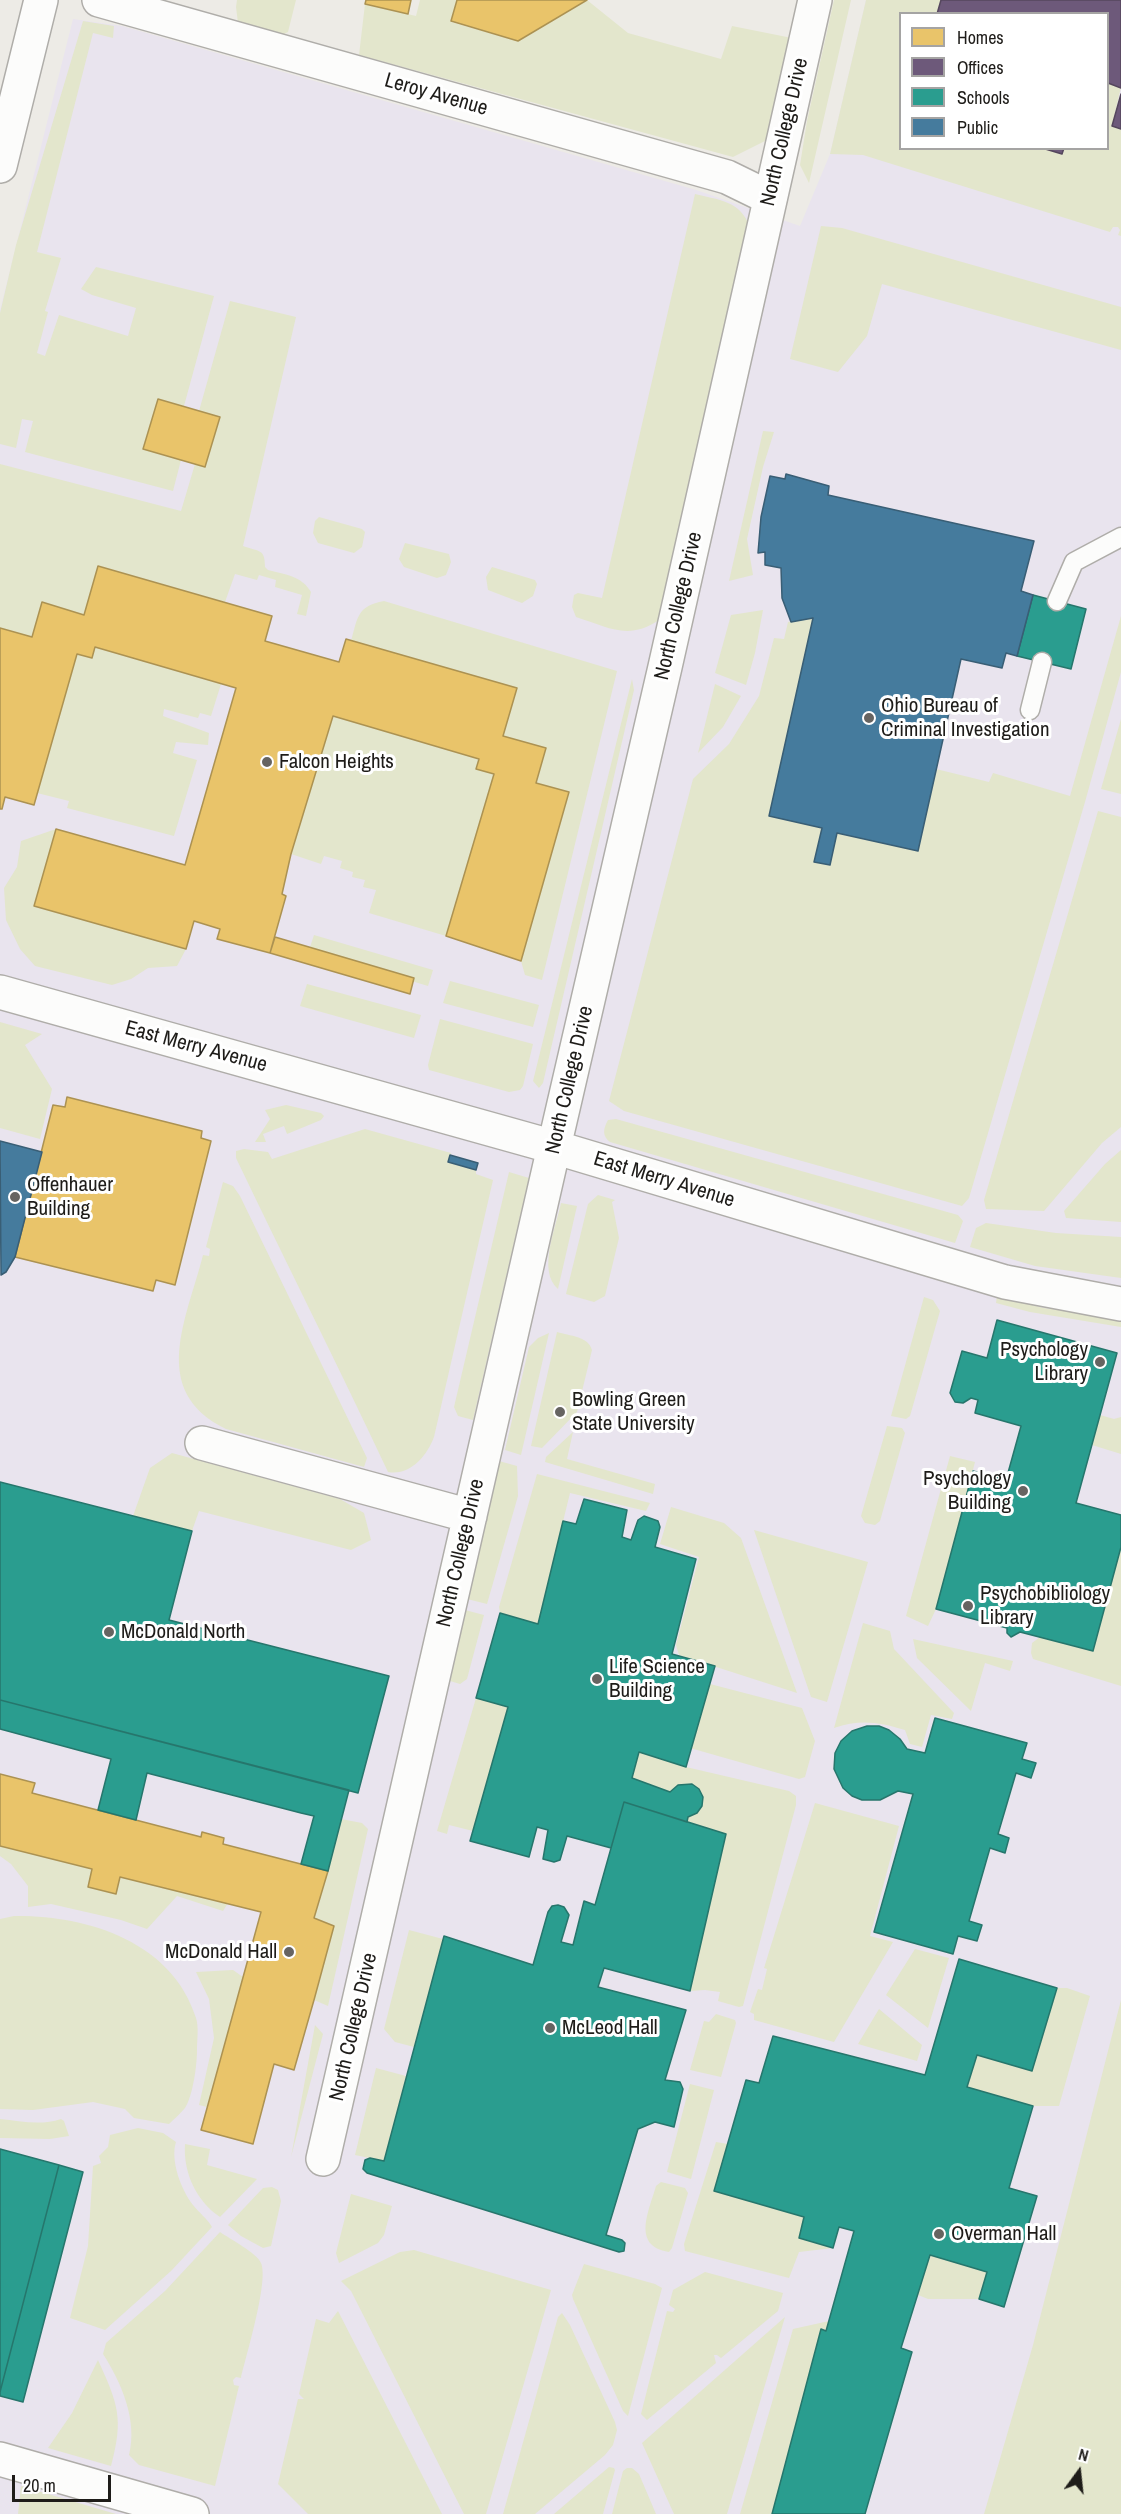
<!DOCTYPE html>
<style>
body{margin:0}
#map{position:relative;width:1121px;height:2514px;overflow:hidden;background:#edebe6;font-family:"Archivo Narrow",sans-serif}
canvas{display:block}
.legend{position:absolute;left:899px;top:12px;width:210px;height:138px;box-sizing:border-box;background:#fff;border:2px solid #a5a4a3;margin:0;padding:8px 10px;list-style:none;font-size:18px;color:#1e1c19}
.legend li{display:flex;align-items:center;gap:12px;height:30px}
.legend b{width:30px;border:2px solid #a5a4a3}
.north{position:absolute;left:1049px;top:2442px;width:60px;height:60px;-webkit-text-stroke:4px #fff;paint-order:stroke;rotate:15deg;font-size:16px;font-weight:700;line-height:24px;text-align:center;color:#1e1c19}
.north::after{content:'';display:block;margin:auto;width:21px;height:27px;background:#1e1c19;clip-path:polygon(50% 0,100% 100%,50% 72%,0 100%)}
.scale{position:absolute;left:12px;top:2475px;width:99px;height:27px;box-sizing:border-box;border:3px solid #1e1c19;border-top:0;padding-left:8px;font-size:18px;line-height:21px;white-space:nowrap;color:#1e1c19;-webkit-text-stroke:4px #fff;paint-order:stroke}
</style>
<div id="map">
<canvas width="1121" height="2514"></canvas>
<ul class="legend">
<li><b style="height:16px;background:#e9c46a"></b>Homes</li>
<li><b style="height:16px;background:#6d597a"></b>Offices</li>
<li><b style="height:16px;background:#2a9d8f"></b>Schools</li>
<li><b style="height:16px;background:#457b9d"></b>Public</li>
</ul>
<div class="north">N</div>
<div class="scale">20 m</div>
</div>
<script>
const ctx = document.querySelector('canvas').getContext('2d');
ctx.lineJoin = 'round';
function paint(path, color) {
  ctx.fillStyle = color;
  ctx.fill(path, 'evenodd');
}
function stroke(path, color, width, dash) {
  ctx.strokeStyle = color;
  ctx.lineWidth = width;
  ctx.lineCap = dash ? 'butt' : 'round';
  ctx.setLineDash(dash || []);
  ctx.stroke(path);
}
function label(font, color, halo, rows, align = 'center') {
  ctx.font = font + ' "Archivo Narrow",sans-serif';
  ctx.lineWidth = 6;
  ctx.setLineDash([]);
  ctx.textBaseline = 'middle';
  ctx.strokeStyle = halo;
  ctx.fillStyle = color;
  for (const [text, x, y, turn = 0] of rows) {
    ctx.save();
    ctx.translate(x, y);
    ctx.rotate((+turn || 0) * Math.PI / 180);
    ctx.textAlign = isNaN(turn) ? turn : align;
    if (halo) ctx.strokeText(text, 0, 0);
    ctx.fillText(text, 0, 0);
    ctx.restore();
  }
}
paint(new Path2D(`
 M 866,0 L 1121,0 L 1121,2514 L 0,2514 L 0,310 L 73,19 L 122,26 L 696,190 L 800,226 L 830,154 ZM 900,14 L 1108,14 L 1108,148 L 900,148 Z`), '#e9e4ee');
paint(new Path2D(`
 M 237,0 L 296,0 L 288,32 L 280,36 L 238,23 L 236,7 Z
 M 420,0 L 457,0 L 451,22 L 518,41 L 587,0 L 628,33 L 721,59 L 732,26 L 792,38 L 767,140 L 733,157 L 359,55 L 365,4 L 416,16 Z
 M 834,0 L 851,0 L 809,183 L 800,165 L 807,121 Z
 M 866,0 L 941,0 L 937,13 L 900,14 L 900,148 L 1042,148 L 1062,154 L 1064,149 L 1108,148 L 1108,83 L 1121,87 L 1112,126 L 1121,129 L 1121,236 L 1118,235 L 1120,230 L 1118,227 L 1113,227 L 1110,232 L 863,155 L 830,154 Z
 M 83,21 L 114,26 L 113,38 L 93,33 L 37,252 L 61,258 L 45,311 L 48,312 L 37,353 L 45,356 L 59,315 L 128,336 L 136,308 L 92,295 L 81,289 L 96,267 L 214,296 L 184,406 L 158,399 L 143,448 L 181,460 L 173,491 L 25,452 L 33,421 L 22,419 L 16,448 L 0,444 L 0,313 L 16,245 Z
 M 695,194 C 718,200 740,200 750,227 L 659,620 C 628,641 608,627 576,617 L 572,607 L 574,595 L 578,593 L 602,598 Z
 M 821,226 L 842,228 L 1121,307 L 1121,350 L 882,284 L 867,336 L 838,372 L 790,359 Z
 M 230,301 L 296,317 L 243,546 C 259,552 265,548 265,567 L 268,570 C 284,574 302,576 311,592 L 306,616 L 297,614 L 302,595 L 275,587 L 276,580 L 259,575 L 257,580 L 235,574 L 225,602 L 99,566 L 84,615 L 42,602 L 32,637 L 0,628 L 0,464 L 181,511 L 195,464 L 205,467 L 220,418 L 199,411 Z
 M 763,431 L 774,432 L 763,467 L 747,539 L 753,575 L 729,581 Z
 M 319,517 L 362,529 L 365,532 L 362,547 L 354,553 L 318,543 L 313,533 L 315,521 Z
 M 405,543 L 449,554 L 451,562 L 446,575 L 437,578 L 404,567 L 399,559 Z
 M 492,567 L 535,580 L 537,584 L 533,596 L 522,603 L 488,590 L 486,577 Z
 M 384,601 L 617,671 L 542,980 L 525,975 L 521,961 L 536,783 L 546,748 L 503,736 L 517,688 L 351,641 C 358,617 357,606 384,601 Z
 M 763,610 L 755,653 L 746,685 L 715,673 L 731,615 Z
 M 1121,616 L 1121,672 L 1085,802 L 969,1198 L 962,1206 L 624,1111 L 609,1101 L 693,779 L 729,744 L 759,696 L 774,638 L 784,639 L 788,622 L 813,618 L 822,828 L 814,862 L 829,865 L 837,833 L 918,851 L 936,769 L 989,782 L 993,773 L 1070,796 Z
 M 95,647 L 221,684 L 211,716 L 200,713 L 198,718 L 164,709 L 163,716 L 209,733 L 208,745 L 176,742 L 173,753 L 197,760 L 174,836 L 67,808 L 69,801 L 37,793 L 77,654 L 92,658 Z
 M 632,679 L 634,690 L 543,1083 L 539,1088 L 533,1081 Z
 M 715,684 L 741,696 L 723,727 L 698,753 Z
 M 333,716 L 479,759 L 494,774 L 446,936 L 369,913 L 376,890 L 363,887 L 365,880 L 352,877 L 353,872 L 340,868 L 342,861 L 324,856 L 321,864 L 291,854 Z
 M 1121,719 L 1121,794 L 1101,789 Z
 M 1098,811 L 1121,817 L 1121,1127 L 1102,1143 L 1044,1211 L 986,1209 L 984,1200 Z
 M 56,829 L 34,906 L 186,949 L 177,966 L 148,968 L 131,979 L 112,985 L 35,966 L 20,949 L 6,920 L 4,888 L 17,867 L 21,841 Z
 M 314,935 L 433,970 L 428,986 L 309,950 Z
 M 450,981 L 539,1005 L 533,1027 L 443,1003 Z
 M 307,984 L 421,1015 L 414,1038 L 300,1006 Z
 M 440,1019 L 533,1044 L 523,1086 L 520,1090 L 509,1092 L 429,1070 L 428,1065 Z
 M 0,1022 L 42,1034 L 25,1045 L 52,1089 L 40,1139 L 0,1128 Z
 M 286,1105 L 321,1113 L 324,1116 L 321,1120 L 287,1134 L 284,1126 L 263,1134 L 266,1142 L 255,1142 L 270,1119 L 265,1110 Z
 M 616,1119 L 958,1215 L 963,1221 L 955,1243 L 610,1142 C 602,1136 603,1129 608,1120 Z
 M 365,1129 L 451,1153 L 448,1162 L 476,1170 L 476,1174 L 493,1180 L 434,1437 C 427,1456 410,1476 388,1472 C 339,1367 286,1263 236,1158 L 236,1151 L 244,1149 L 268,1152 L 272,1159 Z
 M 1121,1150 L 1121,1222 L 1066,1218 L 1064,1211 L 1105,1164 Z
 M 509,1172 L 529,1178 L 473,1420 L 458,1416 L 454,1407 Z
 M 223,1182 L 233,1186 L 240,1196 L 367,1458 L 364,1467 L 226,1429 C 148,1391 187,1319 203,1255 L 209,1256 L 210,1249 L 206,1247 Z
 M 598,1195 L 615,1200 L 612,1202 L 619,1238 L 605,1296 L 594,1302 L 566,1294 L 588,1204 Z
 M 561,1203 L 577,1206 L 558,1289 C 537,1271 556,1227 561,1203 Z
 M 986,1223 L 1056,1233 L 1121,1237 L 1121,1278 L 1035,1266 L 970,1247 L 976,1228 Z
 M 997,1296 L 1044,1308 L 1121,1318 L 1121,1327 L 1030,1312 L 996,1303 Z
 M 924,1297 L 933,1300 L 940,1311 L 910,1416 L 906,1419 L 891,1416 Z
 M 557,1332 C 570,1336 588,1336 592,1350 L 577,1412 L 542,1448 L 531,1446 Z
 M 549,1333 L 521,1455 L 505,1450 L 529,1347 L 538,1338 Z
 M 1100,1415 L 1114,1419 L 1121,1417 L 1121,1454 L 1092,1445 Z
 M 887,1426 L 902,1428 L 905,1433 L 880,1521 L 875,1525 L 865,1523 L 861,1516 Z
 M 573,1432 L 567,1459 L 655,1484 L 653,1494 L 545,1462 L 546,1457 Z
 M 172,1453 L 340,1499 L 364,1513 L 371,1540 L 351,1550 L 199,1511 L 192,1531 L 133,1516 L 150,1468 Z
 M 950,1456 L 975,1462 L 936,1609 L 928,1626 L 906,1616 Z
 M 499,1461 L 517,1466 L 518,1496 L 487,1604 L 467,1599 Z
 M 537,1474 L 650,1503 L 646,1511 L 570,1493 L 538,1624 L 500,1613 L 499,1607 Z
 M 671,1507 L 724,1523 L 741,1538 L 797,1693 L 679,1655 L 676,1645 L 699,1557 L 660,1544 Z
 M 754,1530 L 868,1562 L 827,1702 L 811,1697 Z
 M 1121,1547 L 1121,1686 L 1033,1659 L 1031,1653 L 1032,1643 L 1040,1637 L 1093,1651 Z
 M 465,1610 L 484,1615 L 467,1679 L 460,1684 L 450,1681 Z
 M 863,1623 L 890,1631 L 894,1649 L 954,1713 L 952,1719 L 931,1715 L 922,1747 L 910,1744 L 905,1730 C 879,1722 860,1719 834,1728 Z
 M 913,1639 L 1013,1661 L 1010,1671 L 985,1663 L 971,1711 L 917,1658 Z
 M 710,1684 L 802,1708 L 815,1741 L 805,1777 L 799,1779 L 690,1748 Z
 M 476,1698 L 508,1707 L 473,1831 L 449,1825 L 447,1834 L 437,1831 Z
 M 639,1752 L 686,1767 L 789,1791 L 796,1796 L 796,1805 L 743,2006 L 739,2007 L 718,2001 L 720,1992 L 705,1990 L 690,1991 L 726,1834 L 624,1802 Z
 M 815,1803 L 899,1826 L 870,1936 L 893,1942 L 834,2042 L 754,2020 L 754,2014 L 750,2012 L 758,1989 L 762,1990 L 767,1969 L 764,1968 Z
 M 341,1819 L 362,1823 L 368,1829 L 328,2006 L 314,2000 L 333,1926 L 314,1918 Z
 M 0,1846 L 92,1869 L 88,1887 L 115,1894 L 120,1877 L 228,1903 L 223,1911 L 177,1896 L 147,1929 L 121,1920 L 51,1904 L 28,1907 L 28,1886 L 11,1864 L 0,1856 Z
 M 14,1916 C 86,1915 172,1941 196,2018 C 199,2027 197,2040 197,2050 C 197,2065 193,2095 185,2108 C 180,2114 174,2119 169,2124 L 134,2118 L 125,2109 L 93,2102 L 33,2110 L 0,2109 L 0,1919 Z
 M 409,1930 L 443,1939 L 414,2047 L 395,2042 L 384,2029 Z
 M 915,1949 L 949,1958 L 928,2028 L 886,1995 Z
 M 233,1970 L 243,1977 L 207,2107 L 199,2105 L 214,2038 L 209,1999 L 196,1972 Z
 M 1057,1988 L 1067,1988 L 1090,1996 L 1059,2106 L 1033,2106 L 967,2087 L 977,2055 L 1032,2071 Z
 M 1121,2000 L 1121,2514 L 984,2514 L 1033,2345 Z
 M 879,2009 L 922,2045 L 917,2061 L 858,2044 Z
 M 716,2014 L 735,2020 L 736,2023 L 721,2077 L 690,2070 L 704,2021 L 709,2022 Z
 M 315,2025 L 323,2034 L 291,2157 Z
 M 376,2068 L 406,2076 L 384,2161 L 355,2155 Z
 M 690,2084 L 714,2090 L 691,2179 L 667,2172 Z
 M 0,2119 C 20,2121 41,2126 61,2119 L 64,2121 L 69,2136 L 50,2139 L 0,2138 Z
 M 138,2128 L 163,2133 L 176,2142 C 170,2160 181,2190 193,2205 C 199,2213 207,2218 212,2227 L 171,2271 L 105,2330 L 70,2318 L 88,2246 L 93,2166 L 101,2163 L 99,2156 L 108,2147 L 110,2135 Z
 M 716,2142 L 728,2144 L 804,2217 L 799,2238 L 833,2248 L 799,2252 L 789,2278 L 685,2251 L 684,2244 Z
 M 185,2144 L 210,2149 L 207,2165 L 257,2179 L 220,2217 C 196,2201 183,2172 185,2144 Z
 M 661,2182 L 685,2188 L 688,2193 L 672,2248 L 669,2252 C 631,2246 649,2211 656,2186 Z
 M 272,2187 L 278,2190 L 281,2201 L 271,2246 L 263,2248 L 241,2236 L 228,2225 L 263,2188 Z
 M 351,2194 L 392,2206 L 384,2235 L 378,2243 L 339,2263 L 336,2253 Z
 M 220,2232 C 230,2239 257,2253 261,2263 C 269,2281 246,2356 241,2378 L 236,2377 L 233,2380 L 234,2385 L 239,2386 L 215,2486 L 139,2465 L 129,2455 C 138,2420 121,2382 103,2354 L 106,2343 L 165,2291 Z
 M 414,2250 L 551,2290 L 486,2514 L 464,2514 L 351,2291 L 341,2281 L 400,2252 Z
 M 930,2255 L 987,2272 L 979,2299 L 928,2299 L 918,2295 Z
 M 584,2264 L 655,2284 L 662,2288 L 628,2416 L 623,2411 L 573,2299 L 572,2295 Z
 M 705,2272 L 783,2293 L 778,2311 L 721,2358 L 717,2355 L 714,2355 L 716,2363 L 647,2420 L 641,2414 L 667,2311 L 673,2312 L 675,2309 L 669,2305 L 673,2290 Z
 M 338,2311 L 442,2514 L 308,2514 L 278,2484 L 298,2399 L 304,2399 L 299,2394 L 316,2319 L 329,2323 Z
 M 562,2313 L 570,2325 L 615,2422 L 617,2430 L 613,2445 L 605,2455 L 535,2514 L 503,2514 L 558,2317 Z
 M 785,2317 L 727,2514 L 674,2514 L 642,2443 Z
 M 829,2321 L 826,2331 L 822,2329 L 772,2514 L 740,2514 L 793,2329 Z
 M 98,2360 C 118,2404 124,2418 111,2466 L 48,2448 L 72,2413 Z
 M 609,2467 L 614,2468 L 615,2470 L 603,2514 L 554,2514 Z
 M 627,2468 L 632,2468 L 639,2474 L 656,2514 L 612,2514 L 623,2471 Z
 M 21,2486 L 116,2514 L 18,2514 Z`), '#e3e6cc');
const homes = new Path2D(`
 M 366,0 L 411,0 L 408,14 L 365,4 Z
 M 457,0 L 587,0 L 518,41 L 451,21 Z
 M 158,399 L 220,417 L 205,467 L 143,449 Z
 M 98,566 L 272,616 L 265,641 L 339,662 L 346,639 L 517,688 L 503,736 L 546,748 L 536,783 L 569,792 L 521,961 L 446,936 L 494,774 L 476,769 L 479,759 L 333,716 L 291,854 L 282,894 L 286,896 L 270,953 L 217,939 L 220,929 L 194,921 L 186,949 L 34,906 L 56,829 L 185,865 L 236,688 L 95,647 L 92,658 L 77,654 L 34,805 L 5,797 L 2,809 L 0,809 L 0,628 L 32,637 L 42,602 L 84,615 Z
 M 275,937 L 414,978 L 410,994 L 270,953 Z
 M 67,1097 L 202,1131 L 201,1138 L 211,1141 L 175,1285 L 156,1280 L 153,1291 L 15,1257 L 53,1105 L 65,1107 Z
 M 0,1774 L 35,1783 L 32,1793 L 201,1837 L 202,1832 L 224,1838 L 223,1844 L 328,1871 L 314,1918 L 334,1926 L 314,2000 L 294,2070 L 274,2064 L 253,2144 L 201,2130 L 261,1912 L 120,1877 L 116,1894 L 88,1887 L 92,1869 L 0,1846 Z`);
paint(homes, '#e9c46a');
stroke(homes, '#ac9252', 1.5);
const offices = new Path2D(`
 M 941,0 L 1121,0 L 1121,88 L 1108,83 L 1108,14 L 937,14 Z
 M 1121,94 L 1121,129 L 1112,126 Z
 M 1042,148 L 1064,148 L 1062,154 Z`);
paint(offices, '#6d597a');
stroke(offices, '#55475d', 1.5);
const schools = new Path2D(`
 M 1033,595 L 1086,609 L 1071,669 L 1017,656 Z
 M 997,1320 L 1117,1353 L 1076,1503 L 1121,1515 L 1121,1547 L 1093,1651 L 1020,1632 L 1011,1637 L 1007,1633 L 1007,1628 L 936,1609 L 973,1471 L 1006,1480 L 1021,1426 L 975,1413 L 978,1400 L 971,1398 L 963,1403 L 955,1402 L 950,1393 L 962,1351 L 987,1358 Z
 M 0,1482 L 192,1531 L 169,1620 L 389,1676 L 358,1793 L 0,1700 Z
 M 584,1499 L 627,1510 L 622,1537 L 631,1540 L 638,1520 L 644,1516 L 658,1521 L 660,1527 L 655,1547 L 696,1559 L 672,1654 L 715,1666 L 686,1767 L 639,1752 L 632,1778 L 670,1792 L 678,1785 L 692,1784 L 699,1789 L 703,1797 L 702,1806 L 697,1813 L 688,1817 L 687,1822 L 624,1802 L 611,1848 L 567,1836 L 560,1860 L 554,1862 L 543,1859 L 548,1830 L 537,1827 L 529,1857 L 470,1841 L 508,1707 L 476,1698 L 500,1613 L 538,1624 L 563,1521 L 576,1524 Z
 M 0,1700 L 349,1790 L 328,1871 L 301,1864 L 314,1816 L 301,1813 L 147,1773 L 136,1820 L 98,1810 L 111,1759 L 0,1729 Z
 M 935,1718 L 1027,1743 L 1022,1759 L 1036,1763 L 1031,1778 L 1016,1773 L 998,1834 L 1009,1838 L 1005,1853 L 990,1848 L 969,1921 L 982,1925 L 977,1941 L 958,1936 L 953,1954 L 874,1932 L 913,1794 L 898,1791 L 880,1800 L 862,1800 L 852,1796 L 843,1788 L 834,1769 L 835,1753 L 841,1741 L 852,1731 L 867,1726 L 879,1726 L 889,1730 L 900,1739 L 907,1749 L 925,1753 Z
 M 624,1802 L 726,1834 L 690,1991 L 604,1968 L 598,1987 L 686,2010 L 665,2080 L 680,2082 L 683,2089 L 674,2127 L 655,2122 L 638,2129 L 606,2235 L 622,2240 L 625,2243 L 624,2251 L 619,2252 L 367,2173 L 363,2169 L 365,2160 L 370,2158 L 384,2161 L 444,1936 L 533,1965 L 548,1912 L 552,1906 L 558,1905 L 564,1907 L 569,1915 L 561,1942 L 573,1945 L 584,1901 L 595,1905 Z
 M 959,1959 L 1057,1988 L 1032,2071 L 977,2055 L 967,2087 L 1033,2106 L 1009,2188 L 1037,2196 L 1004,2307 L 979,2299 L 987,2272 L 930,2255 L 901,2348 L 912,2352 L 865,2514 L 772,2514 L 821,2329 L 826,2331 L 854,2231 L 839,2227 L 833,2248 L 799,2238 L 804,2217 L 714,2191 L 746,2080 L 759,2083 L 773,2036 L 925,2075 Z
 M 0,2149 L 59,2165 L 0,2392 Z
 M 59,2165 L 83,2172 L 23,2402 L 0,2396 L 0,2392 Z`);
paint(schools, '#2a9d8f');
stroke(schools, '#26766c', 1.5);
const public = new Path2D(`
 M 786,474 L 829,486 L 828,495 L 1034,541 L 1021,591 L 1033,595 L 1017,656 L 1006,653 L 1002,668 L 961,659 L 918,851 L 837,833 L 830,865 L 814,862 L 822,828 L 769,816 L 813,618 L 791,622 L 782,598 L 781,568 L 765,565 L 765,552 L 758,553 L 761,517 L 770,476 L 785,479 Z
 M 0,1141 L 42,1152 L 15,1257 L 6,1272 L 1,1275 Z
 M 450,1155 L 478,1163 L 476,1170 L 448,1162 Z`);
paint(public, '#457b9d');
stroke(public, '#395e75', 1.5);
const lane = new Path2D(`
 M 1057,601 L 1074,562 L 1121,537
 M 1030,710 L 1042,662`);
const street = new Path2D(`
 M 99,0 L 727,177 L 770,198
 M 202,1443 L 470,1516
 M 323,2159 L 554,1147
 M 0,2459 L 192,2514`);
const secondary = new Path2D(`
 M 0,166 L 41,0
 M 0,992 L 554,1147 L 1005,1282 L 1121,1304
 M 554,1147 L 665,667 L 815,0`);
stroke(lane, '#afada9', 21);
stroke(street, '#afada9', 36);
stroke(secondary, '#afada9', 36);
stroke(lane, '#fcfcfb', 18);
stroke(street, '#fcfcfb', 33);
stroke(secondary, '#fcfcfb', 33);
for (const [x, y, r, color] of [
 [869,718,6,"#666461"],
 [267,762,6,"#666461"],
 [15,1197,6,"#666461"],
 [1100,1362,6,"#666461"],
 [560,1412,6,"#666461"],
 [1023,1491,6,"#666461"],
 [968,1606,6,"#666461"],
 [109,1632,6,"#666461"],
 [597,1679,6,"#666461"],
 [289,1952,6,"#666461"],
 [550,2028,6,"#666461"],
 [939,2234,6,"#666461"]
]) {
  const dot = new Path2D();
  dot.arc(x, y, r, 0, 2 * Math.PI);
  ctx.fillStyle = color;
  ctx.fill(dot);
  stroke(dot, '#fff', 2);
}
label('21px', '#1e1c19', '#fff', [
 ["Leroy Avenue",436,95,16],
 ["North College Drive",785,132,-77],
 ["North College Drive",679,606,-77],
 ["East Merry Avenue",196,1047,15],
 ["North College Drive",570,1080,-77],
 ["East Merry Avenue",664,1180,17],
 ["North College Drive",461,1553,-77],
 ["North College Drive",354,2027,-77]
]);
label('21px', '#1e1c19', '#fff', [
 ["Ohio Bureau of",881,706],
 ["Criminal Investigation",881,730],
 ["Falcon Heights",279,762],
 ["Offenhauer",27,1185],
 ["Building",27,1209],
 ["Psychology",1088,1350,"right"],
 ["Library",1088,1374,"right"],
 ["Bowling Green",572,1400],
 ["State University",572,1424],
 ["Psychology",1011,1479,"right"],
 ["Building",1011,1503,"right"],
 ["Psychobibliology",980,1594],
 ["Library",980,1618],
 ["McDonald North",121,1632],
 ["Life Science",609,1667],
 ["Building",609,1691],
 ["McDonald Hall",277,1952,"right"],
 ["McLeod Hall",562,2028],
 ["Overman Hall",951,2234]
], 'left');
</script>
